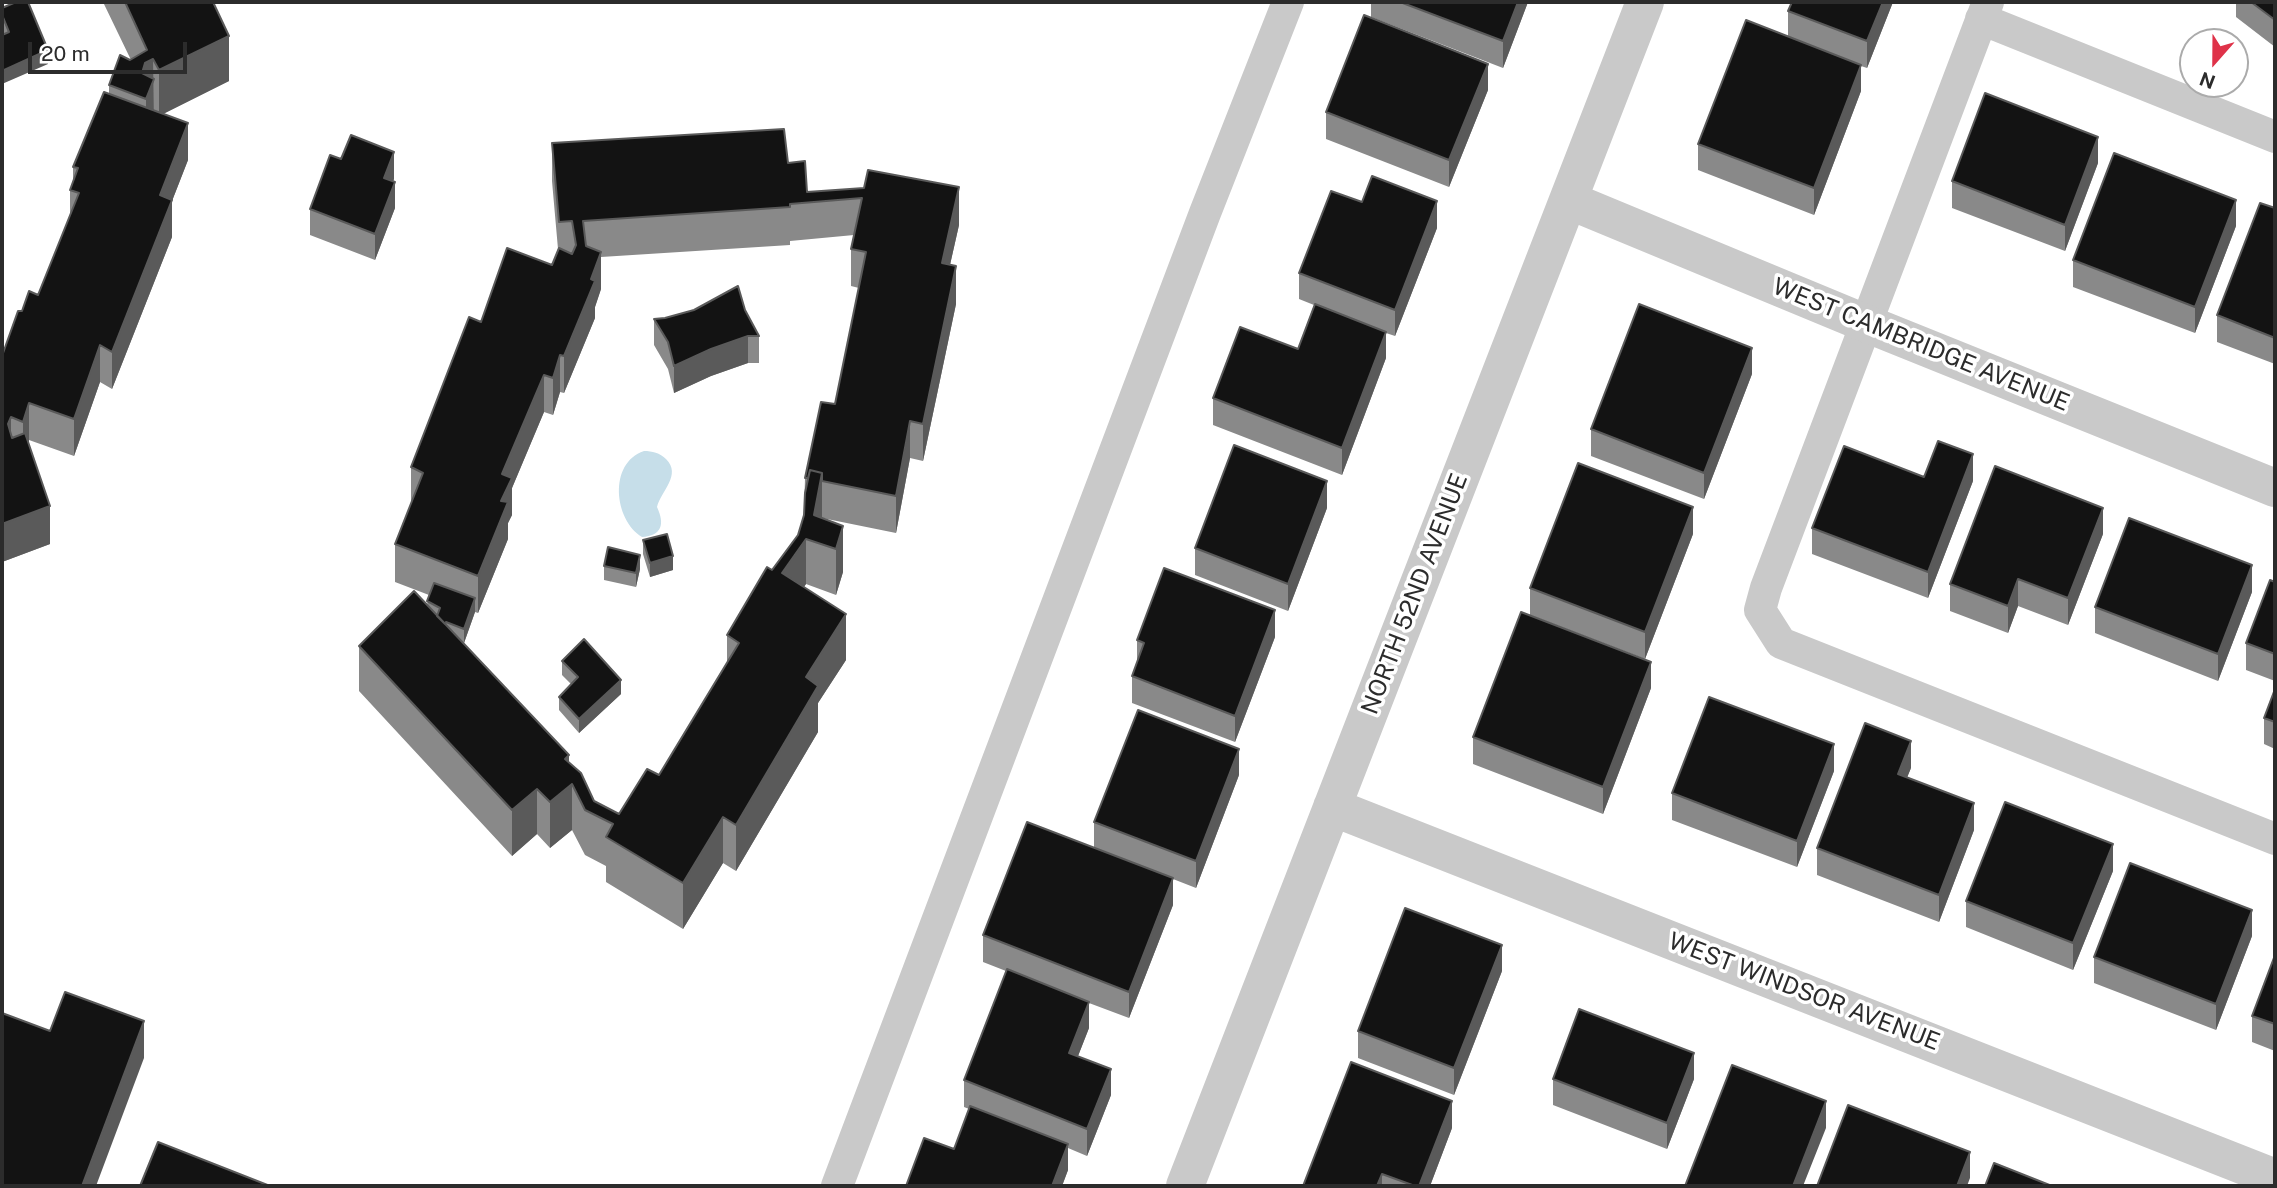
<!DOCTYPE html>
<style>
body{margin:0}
#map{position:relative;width:2277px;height:1188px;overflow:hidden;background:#fff;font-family:"Public Sans",sans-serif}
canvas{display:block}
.frame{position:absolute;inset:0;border:4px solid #2c2c2c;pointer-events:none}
.north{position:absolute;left:2179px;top:28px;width:70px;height:70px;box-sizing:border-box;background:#fff;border:2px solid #ababab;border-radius:50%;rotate:201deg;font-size:19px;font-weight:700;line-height:28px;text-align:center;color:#2c2c2c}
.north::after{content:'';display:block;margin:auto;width:24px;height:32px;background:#df3249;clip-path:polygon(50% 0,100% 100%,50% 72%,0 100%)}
.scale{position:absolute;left:28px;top:42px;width:159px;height:32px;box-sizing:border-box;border:4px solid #2c2c2c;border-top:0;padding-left:9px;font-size:21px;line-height:24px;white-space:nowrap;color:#2c2c2c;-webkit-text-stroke:5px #fff;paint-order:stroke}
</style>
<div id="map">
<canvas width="2277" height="1188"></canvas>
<div class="frame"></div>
<div class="north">N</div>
<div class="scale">20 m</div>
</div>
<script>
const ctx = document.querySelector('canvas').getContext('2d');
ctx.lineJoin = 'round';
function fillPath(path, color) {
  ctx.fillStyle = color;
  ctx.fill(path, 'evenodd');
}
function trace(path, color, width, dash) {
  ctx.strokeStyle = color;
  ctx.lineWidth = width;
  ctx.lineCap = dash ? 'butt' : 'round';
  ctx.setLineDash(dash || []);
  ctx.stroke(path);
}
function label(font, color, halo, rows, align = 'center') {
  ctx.font = font + ' "Public Sans",sans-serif';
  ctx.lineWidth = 7;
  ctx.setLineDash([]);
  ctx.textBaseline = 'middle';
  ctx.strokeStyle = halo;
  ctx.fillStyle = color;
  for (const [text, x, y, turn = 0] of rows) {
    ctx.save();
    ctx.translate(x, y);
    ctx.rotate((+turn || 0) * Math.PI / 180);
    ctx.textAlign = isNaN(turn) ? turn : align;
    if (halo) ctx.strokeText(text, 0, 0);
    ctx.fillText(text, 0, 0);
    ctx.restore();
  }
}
const water = new Path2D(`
 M644,451C652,451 660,453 666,459C682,475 661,491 657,507C665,524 662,536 642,537C614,520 608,463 644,451Z`);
const service = new Path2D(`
 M1988,2L1766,588L1760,610L1781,643L2275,839
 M1981,19L2275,137
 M837,1186L1205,213L1288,2`);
const minor = new Path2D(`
 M1568,200L1865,323L2275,488
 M1332,807L2275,1178
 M1185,1186L1645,2`);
const wall = new Path2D(`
 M103,2H213L229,81L163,114L188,160L172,201V237L112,389L100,382L74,456L29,440L28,443L50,544L2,562V356L22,311L38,295L70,216V190L73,181V167L109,93V85L131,60Z
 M1371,2H1528L1503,68L1371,17Z
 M1893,2L1867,68L1861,66V91L1814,215L1698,170V144L1788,37V11Z
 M2236,2H2275V47L2236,17Z
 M2,8L48,64L4,34L2,29Z
 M1488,90L1449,187L1326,139V112Z
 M552,143L788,163L807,192L864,188L959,225L950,265L956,304L923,461L910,458L896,533L822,518L843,526V572L836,595L806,584L804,587L846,660L818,703V732L736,871L723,863L683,929L606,882V866L585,855L572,830L550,848L537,834L512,856L359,691V646L427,605L429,595L395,582V544L411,504V467L481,322L552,265L558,249L552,181ZM854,235L851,249V286L859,288L835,404L805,478L804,515L798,535L727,635V663L659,775L619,814L594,801L569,763L462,642L464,643L475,612L478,613L508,539V523L512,515V488L544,412L553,415L560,392L564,393L595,318V307L601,289V257L790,245V241Z
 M2098,163L2065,251L1952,208V181Z
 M394,179L393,181L395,208L375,260L310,235V209Z
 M1362,202L1437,228L1395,336L1386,333V358L1342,475L1213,425V398L1298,349L1314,305L1299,299V273Z
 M2275,208V364L2217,342V315Z
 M2236,226L2195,333L2073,287V260Z
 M745,310L759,336V363H748L711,376L674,393L668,369L654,345V319Z
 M1752,374L1704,499L1591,456V429Z
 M1973,481L1928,598L1812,554V528Z
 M1327,508L1288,611L1195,575V548Z
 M1693,534L1645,659L1530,615V588Z
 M2103,534L2068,625L2018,606L2008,633L1950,611V584Z
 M643,540L673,570L650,577L643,554Z
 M604,566L640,569L636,587L604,580Z
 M2275,582V681L2246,670V643Z
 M2252,592L2218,681L2095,633V607Z
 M1275,637L1235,742L1132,703V676L1137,663V640Z
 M562,661L621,694L579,733L559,710V697L571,684L562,675Z
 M1651,688L1603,814L1473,764V737Z
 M2275,689V749L2264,744V718Z
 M1911,768L1907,777L1974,830L1939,922L1817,875V848Z
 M1834,771L1797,867L1672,820V793Z
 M1239,775L1196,888L1173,879V905L1129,1018L1089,1003V1028L1078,1056L1111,1095L1087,1156L1068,1148V1170L1062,1186H906L954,1149L969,1109L964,1107V1080L1006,971L983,962V935L1094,848V822Z
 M2113,871L2073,970L1966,927V901Z
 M2252,936L2216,1030L2094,983V957Z
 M2275,955V1051L2252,1042V1016Z
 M1502,971L1454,1095L1358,1058V1031Z
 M1553,1079H1694L1667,1149L1553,1105Z
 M1452,1128L1430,1186H1303Z`);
const shadedWall = new Path2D(`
 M1518,2H1528L1503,68V41Z
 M1883,2H1893L1867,68V41Z
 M229,36V81L159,116V70Z
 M48,50V64L2,84V71Z
 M153,59L154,124L146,145V99L142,73L145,63Z
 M1488,64V90L1449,187V160Z
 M1861,65V91L1814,215V188Z
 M188,123V160L172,201V237L112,389V352L160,195Z
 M2098,137V163L2065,251V225Z
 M394,152V179L384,205V178Z
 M395,182V208L375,260V234Z
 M959,187V225L942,300V263Z
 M2236,200V226L2195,333V307Z
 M1437,201V228L1395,336V310Z
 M601,252V289L595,307V318L564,393V356Z
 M956,266V304L923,461V424Z
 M1386,332V358L1342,475V448Z
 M748,336V363L711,376L674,393V366L711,349Z
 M100,345V382L74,456V419Z
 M1752,348V374L1704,499V473Z
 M560,355V392L553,415V378Z
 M544,375V412L512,488V515L508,523V539L478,613V576L502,474Z
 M29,403V440L23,459V422Z
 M11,417V454L8,424Z
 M910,421V458L896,533V496Z
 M1973,454V481L1928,598V572Z
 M822,473V518L814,515Z
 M1327,481V508L1288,611V584Z
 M50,506V544L2,562V524Z
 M1693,507V534L1645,659V632Z
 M2103,508V534L2068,625V598Z
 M843,526V572L836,595V549Z
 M806,539V584L782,618V573Z
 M640,555V569L636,587V573Z
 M673,556V570L650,577V563Z
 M2252,565V592L2218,681V654Z
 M2018,579V606L2008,633V606Z
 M475,598V612L464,643V629Z
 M1275,610V637L1235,742V716Z
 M846,614V660L818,703V732L736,871V825L806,677Z
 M1651,662V688L1603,814V787Z
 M621,680V694L579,733V719Z
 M1911,741V768L1898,800V774Z
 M1834,744V771L1797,867V841Z
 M1239,749V775L1196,888V861Z
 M569,755V786L572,784V830L550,848V802L565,759Z
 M537,789V834L512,856V810Z
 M1974,803V830L1939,922V895Z
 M723,817V863L683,929V883Z
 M2113,844V871L2073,970V943Z
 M1173,878V905L1129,1018V992Z
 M2252,910V936L2216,1030V1004Z
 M1502,945V971L1454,1095V1068Z
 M1089,1002V1028L1069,1079V1053Z
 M144,1021V1058L96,1186H82Z
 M1694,1053V1079L1667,1149V1123Z
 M1111,1069V1095L1087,1156V1129Z
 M1452,1101V1128L1430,1186H1419Z
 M1826,1101V1128L1803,1186H1793Z
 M1068,1144V1170L1062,1186H1052Z
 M1970,1152V1178L1967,1186H1957Z
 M1382,1174V1186H1377Z`);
const building = new Path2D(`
 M16,2H28L48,50L2,71V35L9,32L2,15V8Z
 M125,2H213L229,36L159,70L153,59L145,63L142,73L154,79L146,99L109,85L120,55L130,60L147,50Z
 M1400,2H1518L1503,41Z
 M1792,2H1883L1867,41L1788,11Z
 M2251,2H2275V20Z
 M1364,15L1488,64L1449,160L1326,112Z
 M1746,20L1861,65L1814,188L1698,144Z
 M104,92L188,123L160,195L172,200L112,352L100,345L74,419L29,403L23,422L11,417L8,424L12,438L25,433L50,506L2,524V356L18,311H22L29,291L38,295L79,193L70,190L78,168L73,167Z
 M1985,93L2098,137L2065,225L1952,181Z
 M784,129L788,163L805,161L807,192L864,188L868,170L959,187L942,263L956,266L923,424L910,421L896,496L822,481V473L810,470L808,478H805L821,402L835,404L866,252L851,249L862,198L790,204V207L583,221L586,246L601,252L591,279L595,281L564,356L560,355L553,378L544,375L502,474L512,478L501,501L508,502L478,576L395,544L423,473L411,467L469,317L481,322L507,248L552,265L559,248L572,254L576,245L572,221L559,222L552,143Z
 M351,135L394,152L384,178L395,182L375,234L310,209L330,155L341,159Z
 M2114,153L2236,200L2195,307L2073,260Z
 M1372,176L1437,201L1395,310L1299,273L1331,191L1362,202Z
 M2260,203L2275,208V338L2217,315Z
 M738,286L745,310L759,336H748L711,349L674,366L668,342L654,319L665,318L694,310Z
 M1315,304L1386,332L1342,448L1213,398L1240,327L1298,349Z
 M1639,304L1752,348L1704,473L1591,429Z
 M1938,441L1973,454L1928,572L1812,528L1844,446L1924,477Z
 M1234,445L1327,481L1288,584L1195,548Z
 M1578,463L1693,507L1645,632L1530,588Z
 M1995,466L2103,508L2068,598L2018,579L2008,606L1950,584Z
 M810,470L822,473L814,515L843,526L836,549L806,539L782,573L846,614L806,677L818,686L736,825L723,817L683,883L606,837L613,824L585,810L572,784L550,802L537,789L512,810L359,646L414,591L569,755L565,759L581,773L594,801L619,814L647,769L659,775L739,643L727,635L767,567L772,570L798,535L804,515L805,493Z
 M2129,518L2252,565L2218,654L2095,607Z
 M667,534L673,556L650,563L643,540Z
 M608,547L640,555L636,573L604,566Z
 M1164,568L1275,610L1235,716L1132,676L1144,643L1137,640Z
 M2270,580L2275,582V654L2246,643Z
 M434,583L475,598L464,629L446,622L445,624L437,616L440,608L427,601Z
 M1521,612L1651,662L1603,787L1473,737Z
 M584,639L621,680L579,719L559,697L578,677L562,661Z
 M2275,689V722L2264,718Z
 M1709,697L1834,744L1797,841L1672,793Z
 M1138,710L1239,749L1196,861L1094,822Z
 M1865,723L1911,741L1898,774L1974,803L1939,895L1817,848Z
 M2005,802L2113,844L2073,943L1966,901Z
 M1027,822L1173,878L1129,992L983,935Z
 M2130,863L2252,910L2216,1004L2094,957Z
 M1405,908L1502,945L1454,1068L1358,1031Z
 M2275,955V1024L2252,1016Z
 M1007,969L1089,1002L1069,1053L1111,1069L1087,1129L964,1080Z
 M65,992L144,1021L82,1186H2V1013L50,1031Z
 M1579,1009L1694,1053L1667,1123L1553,1079Z
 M1351,1062L1452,1101L1419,1186H1415L1382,1174L1377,1186H1303Z
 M1732,1065L1826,1101L1793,1186H1685Z
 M1848,1105L1970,1152L1957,1186H1817Z
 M970,1106L1068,1144L1052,1186H906L924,1138L954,1149Z
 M158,1142L270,1186H140Z
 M1994,1163L2052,1186H1985Z`);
const streetNames = [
 ["WEST CAMBRIDGE AVENUE",1921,345,22],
 ["NORTH 52ND AVENUE",1415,594,-69],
 ["WEST WINDSOR AVENUE",1804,992,21]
];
fillPath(water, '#c6dee9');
trace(service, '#c9c9c9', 32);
trace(minor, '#c9c9c9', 38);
fillPath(wall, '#898989');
fillPath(shadedWall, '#5a5a5a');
fillPath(building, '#131313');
trace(building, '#5a5a5a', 2);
label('24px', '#2c2c2c', '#fff', streetNames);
</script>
